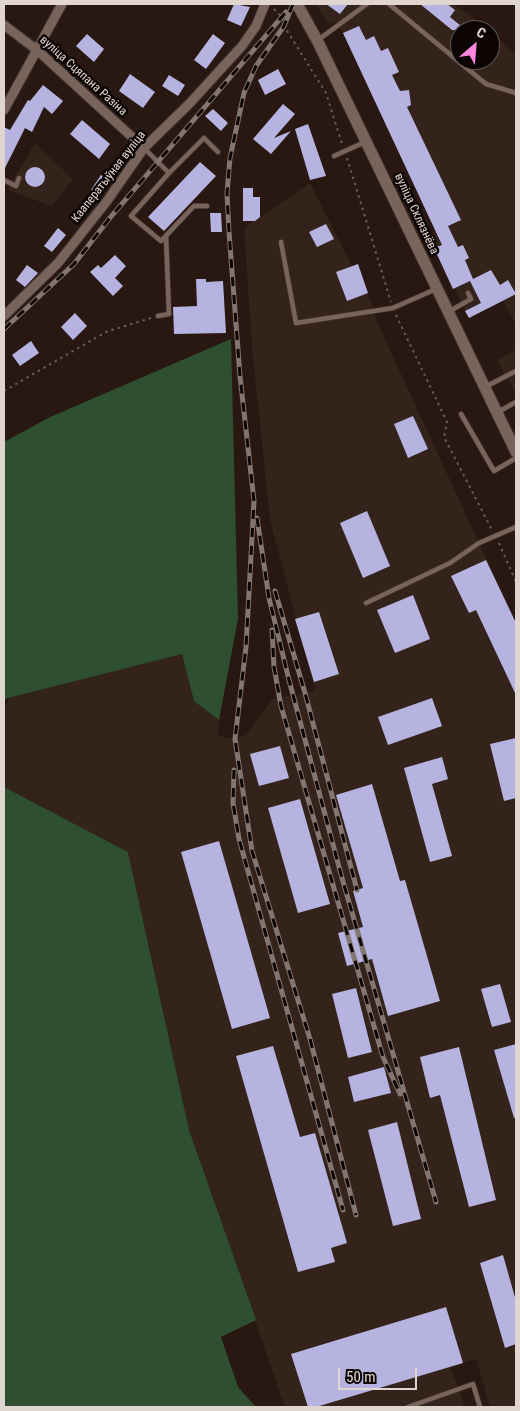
<!DOCTYPE html>
<meta charset="utf-8">
<style>
body{margin:0}
#map{position:relative;width:520px;height:1411px;overflow:hidden;background:#281811;font-family:"Roboto Condensed",sans-serif}
canvas{display:block}
.frame{position:absolute;inset:0;border:5px solid #e1d5d0;pointer-events:none}
.north{position:absolute;left:450px;top:20px;width:50px;height:50px;box-sizing:border-box;background:#0c0504;border:1px solid #615856;border-radius:50%;rotate:27deg;font-size:14px;font-weight:700;line-height:20px;text-align:center;color:#e1d5d0}
.north::after{content:'';display:block;margin:auto;width:18px;height:22px;background:#fe85e0;clip-path:polygon(50% 0,100% 100%,50% 72%,0 100%)}
.scale{position:absolute;left:338px;top:1368px;width:79px;height:22px;box-sizing:border-box;border:2px solid #e1d5d0;border-top:0;padding-left:6px;font-size:15px;line-height:18px;white-space:nowrap;color:#e1d5d0;-webkit-text-stroke:4px #0c0504;paint-order:stroke}
</style>
<div id="map">
<canvas width="520" height="1411"></canvas>
<div class="frame"></div>
<div class="north">С</div>
<div class="scale">50 m</div>
</div>
<script>
const ctx = document.querySelector('canvas').getContext('2d');
ctx.lineJoin = 'round';
function fillPath(path, color) {
  ctx.fillStyle = color;
  ctx.fill(path, 'evenodd');
}
function trace(path, color, width, dash) {
  ctx.strokeStyle = color;
  ctx.lineWidth = width;
  ctx.lineCap = dash ? 'butt' : 'round';
  ctx.setLineDash(dash || []);
  ctx.stroke(path);
}
function label(font, color, halo, rows, align = 'center') {
  ctx.font = font + ' "Roboto Condensed",sans-serif';
  ctx.lineWidth = 5;
  ctx.setLineDash([]);
  ctx.textBaseline = 'middle';
  ctx.strokeStyle = halo;
  ctx.fillStyle = color;
  for (const [text, x, y, turn = 0] of rows) {
    ctx.save();
    ctx.translate(x, y);
    ctx.rotate((+turn || 0) * Math.PI / 180);
    ctx.textAlign = isNaN(turn) ? turn : align;
    if (halo) ctx.strokeText(text, 0, 0);
    ctx.fillText(text, 0, 0);
    ctx.restore();
  }
}
const industrial = new Path2D(`
 M316,4H452L468,13L488,30H460V60H490V32L516,54V324L503,301L469,318L428,235L436,231L343,33L337,22L328,24Z
 M35,143L73,179L52,206L7,190Z
 M310,183L352,266L358,264L377,322L516,623V1407H490L476,1359L450,1366L465,1407H285L189,1130L128,852L4,787V710L10,697L182,654L194,701L219,720L218,736L235,739L246,735L273,699L315,691L270,520L252,347L244,228Z
 M516,350V394L497,360Z`);
const forest = new Path2D(`
 M231,339L238,619L219,720L194,701L182,654L4,699V442L50,417Z
 M4,787L128,852L189,1130L256,1320L221,1337L238,1387L256,1407H4Z`);
const building = new Path2D(`
 M234,4L250,7L241,26L227,20Z
 M326,4H348L340,14Z
 M420,4H447L455,10L450,17L466,30H452Z
 M359,26L366,40L374,36L381,51L388,48L399,72L392,75L400,91L409,90L411,105L407,107L461,220L448,226L458,247L463,245L469,258L465,260L473,279L491,270L500,285L508,280L516,294L469,318L465,311L481,303L470,281L453,289L434,248L442,245L343,33Z
 M87,34L104,49L94,62L76,46Z
 M213,34L225,43L206,69L194,60Z
 M278,69L286,84L265,95L258,80Z
 M130,74L155,92L143,108L119,91Z
 M169,75L185,85L178,96L162,86Z
 M43,85L63,101L52,114L44,107L32,132L25,128L4,170V127L10,130L28,100L30,101Z
 M283,104L295,114L274,138L291,131L271,154L253,139Z
 M213,109L228,123L221,131L205,116Z
 M82,120L110,144L99,159L70,134Z
 M308,124L326,176L310,180L295,129Z
 M200,162L216,176L164,231L148,217Z
 M25 177a10 10 0 1 1 20 0a10 10 0 1 1-20 0Z
 M101,175L109,180L99,195L91,190Z
 M243,188H253V197H260V217L255,221H243Z
 M210,213H221L222,232H211Z
 M326,224L334,239L317,247L309,232Z
 M58,228L66,235L52,252L44,246Z
 M115,255L126,266L115,278L123,286L113,296L90,272L98,265L101,268Z
 M358,264L368,293L347,301L336,272Z
 M27,265L38,273L25,287L16,280Z
 M196,279H206V282L223,281L226,333L174,334L173,307L197,306Z
 M75,313L87,326L73,340L61,327Z
 M31,341L39,353L20,366L12,355Z
 M413,416L428,449L408,458L394,424Z
 M367,511L390,566L363,578L340,523Z
 M486,560L516,623V695L476,610L469,613L451,576Z
 M413,595L430,639L395,653L377,610Z
 M319,612L339,674L314,682L295,619Z
 M432,698L442,726L388,745L378,717Z
 M516,738V798L504,801L490,744Z
 M280,746L289,778L259,786L250,754Z
 M442,757L448,779L432,784L452,856L430,862L404,768Z
 M372,784L400,881L405,880L440,1001L388,1016L372,959L347,966L338,933L363,927L353,891L363,888L336,795Z
 M300,799L330,904L298,913L268,808Z
 M219,841L270,1018L232,1029L181,852Z
 M500,984L511,1022L492,1027L481,989Z
 M356,988L372,1052L348,1058L332,994Z
 M516,1044V1117L514,1118L494,1050Z
 M273,1046L300,1137L315,1133L347,1243L331,1248L335,1262L298,1272L236,1056Z
 M459,1047L496,1200L469,1207L440,1095L430,1098L420,1057Z
 M384,1067L391,1093L354,1102L348,1077Z
 M397,1122L421,1219L393,1226L368,1130Z
 M503,1255L516,1301V1344L505,1348L480,1263Z
 M446,1307L463,1363L316,1407H308L291,1354Z`);
const path = new Path2D(`
 M274,9L282,17L284,26L326,93L342,144
 M347,158L391,302
 M396,315L447,422L444,437L492,530
 M4,391L106,332L151,318
 M499,543L516,582`);
const service = new Path2D(`
 M389,4L486,84L516,93
 M318,40L367,4
 M144,148L169,173L204,138L218,152
 M334,156L365,142
 M169,173L131,216L161,241L194,206H207
 M4,180L16,186L19,178
 M281,242L296,323L393,308L436,289
 M448,312L471,299L468,293
 M158,316L169,314L166,236
 M485,387L516,371
 M498,412L516,402
 M461,414L494,471L516,458
 M366,603L450,563L479,543L516,527
 M408,1407L473,1384L480,1407`);
const minor = new Path2D(`
 M4,25L37,50L144,148
 M4,110L62,4
 M4,316L58,263L107,201L144,148L190,103L242,46L256,26L265,4`);
const secondary = new Path2D(`
 M297,4L317,40L516,452`);
const rail = new Path2D(`
 M293,4L284,26L256,66L244,93L230,158L227,193L229,232L240,376L254,501L246,647L235,739L252,851L310,1039L356,1215
 M4,329L74,264L109,219L286,12
 M257,518L269,598L289,680L342,878L436,1202
 M275,591L305,693L357,890
 M272,630L274,667L281,706L383,1057L400,1094
 M234,770L233,803L239,839L343,1210`);
const streetNames = [
 ["вуліца Сцяпана Разіна",83,76,42],
 ["Кааператыўная вуліца",109,177,-52],
 ["вуліца Склязнёва",416,214,65]
];
fillPath(industrial, '#33231a');
fillPath(forest, '#2f4f31');
fillPath(building, '#b6b3e0');
trace(service, '#3e322f', 6);
trace(minor, '#3e322f', 11);
trace(secondary, '#3e322f', 13);
trace(path, '#695b55', 2, [2.5, 4]);
trace(service, '#79645c', 4.5);
trace(minor, '#79645c', 9);
trace(secondary, '#79645c', 11);
trace(rail, '#83756f', 5);
trace(rail, '#0c0504', 3, [9]);
label('12px', '#e1d5d0', '#0c0504', streetNames);
</script>
